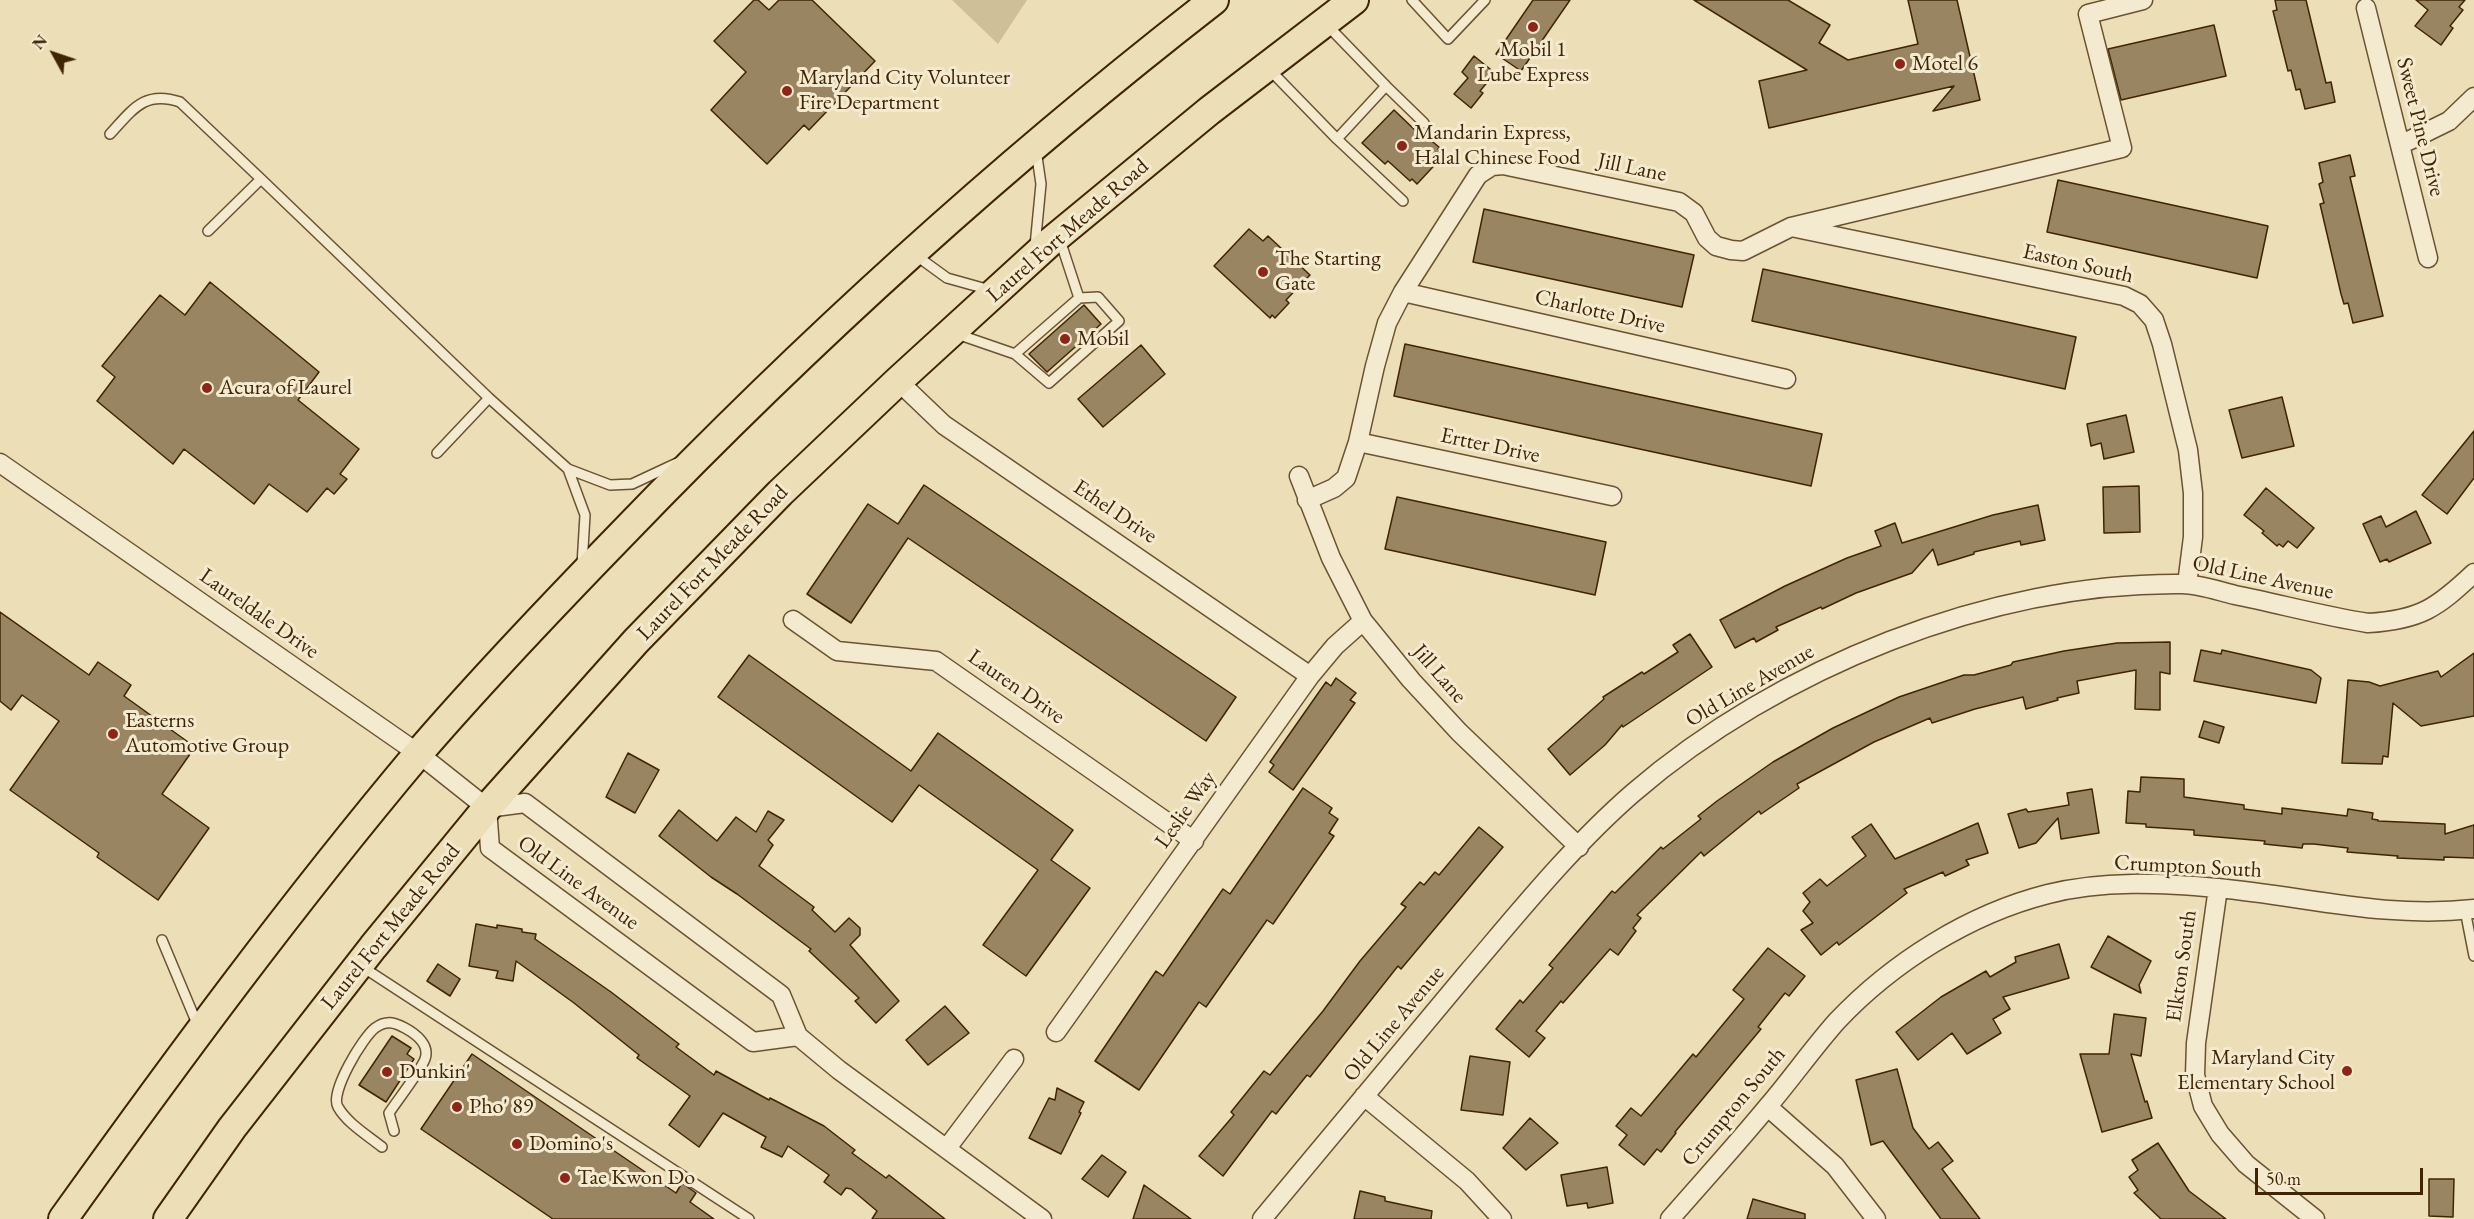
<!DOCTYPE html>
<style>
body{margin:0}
#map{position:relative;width:2474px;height:1219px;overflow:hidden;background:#ecdeb6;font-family:"EB Garamond",serif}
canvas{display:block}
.north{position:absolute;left:24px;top:24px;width:60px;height:60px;-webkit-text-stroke:4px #f3ead0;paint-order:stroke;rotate:310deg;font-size:16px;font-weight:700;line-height:24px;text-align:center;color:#3f2504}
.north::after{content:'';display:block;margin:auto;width:21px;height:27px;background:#3f2504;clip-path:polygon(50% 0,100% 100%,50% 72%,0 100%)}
.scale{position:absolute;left:2255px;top:1168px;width:168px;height:27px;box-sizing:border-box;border:3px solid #3f2504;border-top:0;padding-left:8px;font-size:18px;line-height:21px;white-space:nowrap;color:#3f2504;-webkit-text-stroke:4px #f3ead0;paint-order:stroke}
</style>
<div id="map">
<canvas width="2474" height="1219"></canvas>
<div class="north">N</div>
<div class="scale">50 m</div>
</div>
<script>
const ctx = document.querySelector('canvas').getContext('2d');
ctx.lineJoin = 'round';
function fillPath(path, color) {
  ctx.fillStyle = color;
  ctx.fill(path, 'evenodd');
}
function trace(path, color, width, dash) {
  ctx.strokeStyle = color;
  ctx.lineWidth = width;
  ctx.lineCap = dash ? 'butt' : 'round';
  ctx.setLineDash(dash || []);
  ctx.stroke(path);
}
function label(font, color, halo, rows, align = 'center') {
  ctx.font = font + ' "EB Garamond",serif';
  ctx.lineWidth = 6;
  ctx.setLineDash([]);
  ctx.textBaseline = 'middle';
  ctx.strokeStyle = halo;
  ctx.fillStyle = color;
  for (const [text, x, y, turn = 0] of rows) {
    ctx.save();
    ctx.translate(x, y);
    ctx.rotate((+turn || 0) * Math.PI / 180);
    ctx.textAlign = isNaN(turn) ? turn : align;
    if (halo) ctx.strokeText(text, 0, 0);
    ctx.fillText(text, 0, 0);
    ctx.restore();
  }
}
const green = new Path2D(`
 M952,0H1027L998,44Z`);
const building = new Path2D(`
 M754,0H758L769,10L779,0H812L875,61L809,130L804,125L767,164L711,110L746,72L714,41Z
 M1533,0H1570L1521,71L1496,54Z
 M1694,0H1788L1830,25L1819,43L1848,60L1918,44L1908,0H1957L1980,100L1933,111L1954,86L1769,128L1759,81L1807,70Z
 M2275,0H2306L2326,83L2331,82L2335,102L2305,109L2300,89L2296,90L2291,70L2288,71L2273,11L2277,10Z
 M2416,0H2465L2459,7L2463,10L2450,26L2453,28L2441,45L2415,26L2428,10Z
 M2214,25L2226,76L2121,100L2108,49Z
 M1474,56L1495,73L1480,91L1483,93L1471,108L1454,94L1468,78L1462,72Z
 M1394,110L1417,132L1420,131L1440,148L1438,149L1444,155L1417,184L1412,179L1410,181L1388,161L1385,164L1362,143Z
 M2350,155L2355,176L2350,177L2383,316L2353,323L2348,303L2344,304L2341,294L2320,204L2324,203L2319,184L2323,182L2319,163Z
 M2058,180L2268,226L2257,278L2047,232Z
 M1484,209L1694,255L1682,307L1473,262Z
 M1249,229L1263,241L1268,236L1310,275L1286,300L1289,303L1275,318L1272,315L1270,318L1214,266Z
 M1763,269L2076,337L2065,389L1752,321Z
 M210,282L319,372L298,400L359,449L340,474L347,479L334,494L327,488L307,512L269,484L254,504L184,449L173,464L97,401L115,377L102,366L160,295L185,315Z
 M1084,305L1101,324L1047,372L1029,354Z
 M1405,344L1822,434L1811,486L1394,396Z
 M1141,345L1165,374L1103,427L1078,399Z
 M2282,397L2294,446L2242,458L2229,410Z
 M2126,415L2134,452L2104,459L2101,443L2091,446L2087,424Z
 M2474,431V478L2447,514L2422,495Z
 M924,485L1236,697L1206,741L908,538L851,623L807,594L868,504L898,524Z
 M2139,486L2140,532L2104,533L2103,487Z
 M2266,488L2314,528L2297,548L2288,541L2283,547L2279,544L2277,546L2262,533L2264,531L2244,515Z
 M1397,497L1606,542L1595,595L1385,549Z
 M2038,505L2045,540L2021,545L2020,541L1974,552V554L1938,565L1933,549L1912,573L1856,593L1822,609L1821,607L1776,627L1778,630L1756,642L1754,638L1735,648L1720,620L1785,586L1847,558L1881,546L1875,531L1895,523L1902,543L1993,515Z
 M2416,511L2431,543L2389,562L2387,559L2380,562L2363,524L2381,516L2386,527Z
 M0,612L89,675L98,662L131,685L124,696L195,747L162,794L209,828L158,900L97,857L99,853L10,790L59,721L22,695L11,710L0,701Z
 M1690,634L1712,667L1623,727L1622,725L1605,745L1570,775L1548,749L1604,699L1603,697L1642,672L1644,674L1678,652L1673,645Z
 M2170,642V674L2160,672V710L2135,709L2136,670L2077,681L2079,693L2057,698L2058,700L2026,709L2023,697L1975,709L1932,723L1930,718L1874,742L1797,784L1799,788L1761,814L1759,811L1704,856L1701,852L1637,915L1641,918L1633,928L1636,931L1618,955L1610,949L1563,1003L1561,1001L1536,1031L1545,1038L1529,1057L1496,1029L1520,1000L1523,1003L1553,968L1549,965L1612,891L1615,893L1661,847L1663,849L1701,819L1698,816L1717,801L1773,762L1833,728L1899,697L1964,675H1974L2011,665L2013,662L2064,651L2117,643Z
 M2201,650L2221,654L2222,650L2311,670L2321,678L2316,703L2194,681Z
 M2474,653V716L2421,726L2393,703L2388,757L2383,756L2382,764L2342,763L2348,680L2369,682L2380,686L2438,671L2441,677Z
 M749,655L911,771L938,733L1073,830L1051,860L1090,888L1026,976L983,945L1038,870L919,785L892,822L718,697Z
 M1336,678L1356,693L1350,700L1355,703L1293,790L1269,772L1274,765L1270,762L1326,682L1331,686Z
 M2204,721L2224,727L2219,743L2199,737Z
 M628,753L659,770L635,813L606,797Z
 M2141,777L2184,779V797L2244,805V809L2282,814V808L2347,816L2348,809L2373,813L2372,819L2378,820V821L2445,824V834L2474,825V858L2444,857V860L2397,858L2398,856L2347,852L2348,848L2314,844H2303L2302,848L2264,844L2265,841L2194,835V830L2146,827V824L2126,823L2128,791L2140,792Z
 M1303,788L1332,808L1329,813L1338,819L1329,833L1334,836L1273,924L1267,920L1206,1007L1199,1002L1139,1090L1095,1061L1156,971L1163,976L1223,889L1230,894Z
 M2092,789L2099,833L2061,839L2058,818L2036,843L2019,848L2008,814L2026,809L2028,812L2069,805L2067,793Z
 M679,810L717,841L736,817L756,832L768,811L784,820L768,840L773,845L759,866L814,907L812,910L835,932L849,918L860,928V935L850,945L899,1001L876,1023L855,1001L859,998L809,951L811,949L737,894L711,877L659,836Z
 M1978,823L1988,853L1966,860L1969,865L1945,876L1943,872L1904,889L1907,893L1839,945L1837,942L1821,955L1801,930L1813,923L1803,911L1810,902L1803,893L1820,879L1827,886L1866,856L1852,837L1871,824L1895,859Z
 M1479,827L1503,847L1401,969L1398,966L1310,1077L1307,1075L1276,1114L1272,1111L1223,1176L1199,1156L1234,1115L1231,1112L1264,1071L1270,1075L1323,1011L1360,961L1406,907L1401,904L1420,882L1424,885L1435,872L1439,875Z
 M476,924L497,928V925L522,929V932L536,934L535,939L611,992L679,1044L676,1047L714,1075L716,1071L769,1100L770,1098L824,1126L855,1150L852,1153L886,1178L889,1175L945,1219H872L877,1211L851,1189L846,1188L841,1195L824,1182L829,1175L788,1146L782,1157L761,1147L766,1137L723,1113L699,1147L669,1125L690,1096L637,1058L639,1055L574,1003L516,961L513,981L496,978L498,971L469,966Z
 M2108,936L2151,961L2139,985L2141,993L2091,967Z
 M2059,944L2069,978L2003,997L2010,1009L1993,1019L2001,1033L1967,1054L1952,1033L1918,1060L1896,1032L1941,997L1986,971L1990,977L2016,962L2015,957Z
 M1768,948L1805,976L1789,996L1785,993L1758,1027L1761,1029L1675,1132L1676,1133L1661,1152L1657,1149L1644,1165L1619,1145L1627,1135L1616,1126L1631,1108L1641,1116L1693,1054L1696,1057L1744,999L1733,990Z
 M438,964L460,979L450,996L427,981Z
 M945,1006L969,1033L928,1065L906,1040Z
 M2114,1014L2146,1018L2141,1056L2131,1054L2145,1102L2147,1101L2152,1118L2102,1132L2080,1054H2109Z
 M392,1036L411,1048L407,1054L414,1059L386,1102L359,1085Z
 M472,1054L676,1193L682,1183L696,1193L690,1202L714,1219H553L421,1129Z
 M1470,1056L1510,1062L1503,1115L1461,1110Z
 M1897,1069L1913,1128L1929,1149L1938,1142L1953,1161L1942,1169L1980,1219H1941L1883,1141L1871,1145L1856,1080Z
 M1057,1088L1084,1102L1079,1112L1081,1113L1061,1154L1029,1138L1049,1098L1055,1100Z
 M1530,1118L1558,1143L1526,1170L1503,1148Z
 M2158,1143L2189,1191L2226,1219H2161L2134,1193L2138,1190L2129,1177L2138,1170L2132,1160Z
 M1102,1155L1126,1172L1108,1197L1082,1179Z
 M1607,1167L1613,1203L1588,1208L1587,1203L1567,1206L1561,1175Z
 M2429,1179H2454L2453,1217L2429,1216Z
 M1144,1185L1191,1219H1133Z
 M1360,1191L1385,1197V1201L1432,1211L1431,1219H1354Z
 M1753,1199L1805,1214V1219H1747Z`);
const lane = new Path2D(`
 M1412,0L1448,39L1485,0
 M1268,68L1337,139L1386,86L1326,24
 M1386,86L1424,123
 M110,134C133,109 145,90 180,102L261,179
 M1337,139L1403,201
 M208,231L261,179L489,398L568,469L610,485L632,484L677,463
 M1060,240L1079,298
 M1035,246L1041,184L1036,150
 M914,254L947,278L990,290
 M957,334L1015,354L1049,383L1119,321L1098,297L1079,298L1015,354
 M437,453L489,398
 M568,469L585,515L582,565
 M2465,910L2474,956
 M162,940L198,1026
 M361,966L749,1219
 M382,1147C367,1135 347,1123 338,1107C329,1093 363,1037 375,1028C386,1020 394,1022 405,1028C416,1034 430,1045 425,1059C421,1070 397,1101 389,1113L394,1131`);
const street = new Path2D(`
 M2366,8L2428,258
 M2400,145L2449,121L2474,97
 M1796,228L2124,296L2140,304L2154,320L2162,344L2188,450L2193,493V537L2187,584
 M1403,292L1786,379
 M898,381L944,425L1310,676
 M1358,442L1612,496
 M0,463L419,754L487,808
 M1299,476L1331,558L1363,621L1411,680L1459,732L1579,847
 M1307,500L1334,488L1346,478L1358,442L1375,366L1387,323L1403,292L1478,175L1492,166L1503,165L1679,202L1694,213L1707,238L1716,246L1731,250L1743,251L1791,227L2122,148L2088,14L2143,0
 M793,620L837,651L936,661L1194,841
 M487,808L525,803L781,995L798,1036L839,1070L1042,1219
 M487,808L490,848L753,1042L798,1036
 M2218,888L2196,1043L2195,1075L2203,1106L2220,1134L2246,1164L2315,1219
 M1056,1032L1310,676L1335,646L1363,621
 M1364,1096L1467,1181L1502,1219
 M1768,1107L1835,1166L1876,1219
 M947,1148L1014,1059
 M1262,1219C1331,1137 1399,1055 1467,973C1519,912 1572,846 1633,793C1778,668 1990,582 2182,584C2199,584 2218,591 2235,595C2280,604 2323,616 2368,623C2420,620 2437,608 2474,573
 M1670,1219C1703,1181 1737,1144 1769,1105C1792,1078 1813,1048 1837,1021C1893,962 1969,914 2048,894C2103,880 2161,883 2217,888C2305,896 2383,919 2474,909`);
const primary = new Path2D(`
 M63,1219C176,1061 292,904 417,755C483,678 554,604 624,532C808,341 1004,163 1214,0
 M168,1219L232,1128L373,947L487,808L636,641L780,493L898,381L1049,243L1209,111L1354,0`);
const markers = [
 [1533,27,6,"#8f2418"],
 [1900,64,6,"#8f2418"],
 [787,91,6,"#8f2418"],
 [1402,146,6,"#8f2418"],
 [1263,272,6,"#8f2418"],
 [1065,339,6,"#8f2418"],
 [207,388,6,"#8f2418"],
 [113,734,6,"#8f2418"],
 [2347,1071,6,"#8f2418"],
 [387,1072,6,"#8f2418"],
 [457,1107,6,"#8f2418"],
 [517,1144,6,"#8f2418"],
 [565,1178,6,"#8f2418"]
];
const poiNames = [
 ["Mobil 1",1533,50,"center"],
 ["Lube Express",1533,75,"center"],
 ["Motel 6",1912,64],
 ["Maryland City Volunteer",799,78],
 ["Fire Department",799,103],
 ["Mandarin Express,",1414,133],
 ["Halal Chinese Food",1414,158],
 ["The Starting",1275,259],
 ["Gate",1275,284],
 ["Mobil",1077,339],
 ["Acura of Laurel",219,388],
 ["Easterns",125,721],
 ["Automotive Group",125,746],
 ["Maryland City",2335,1058,"right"],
 ["Elementary School",2335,1083,"right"],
 ["Dunkin'",399,1072],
 ["Pho' 89",469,1107],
 ["Domino's",529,1144],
 ["Tae Kwon Do",577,1178]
];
const streetNames = [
 ["Sweet Pine Drive",2420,127,76],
 ["Jill Lane",1632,168,12],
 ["Laurel Fort Meade Road",1068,231,-41],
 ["Easton South",2078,264,13],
 ["Charlotte Drive",1600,312,13],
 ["Ertter Drive",1490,446,12],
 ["Ethel Drive",1115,512,34],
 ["Laurel Fort Meade Road",713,563,-46],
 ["Old Line Avenue",2263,578,12],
 ["Laureldale Drive",259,614,35],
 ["Jill Lane",1439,674,49],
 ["Old Line Avenue",1750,686,-30],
 ["Lauren Drive",1016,687,35],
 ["Leslie Way",1186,810,-55],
 ["Crumpton South",2188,867,3],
 ["Old Line Avenue",578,883,36],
 ["Laurel Fort Meade Road",391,927,-51],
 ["Elkton South",2182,966,-82],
 ["Old Line Avenue",1394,1024,-50],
 ["Crumpton South",1734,1107,-50]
];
fillPath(green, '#cfbf98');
fillPath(building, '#998561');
trace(building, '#3f2504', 1.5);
trace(lane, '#6a5330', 12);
trace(street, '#6a5330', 21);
trace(primary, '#3f2504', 32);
trace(lane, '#f3ead0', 9);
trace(street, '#f3ead0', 18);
trace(primary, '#ecdeb6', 28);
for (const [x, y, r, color] of markers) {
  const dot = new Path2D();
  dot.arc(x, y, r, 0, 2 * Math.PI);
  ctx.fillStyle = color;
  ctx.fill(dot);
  trace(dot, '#f3ead0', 2);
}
label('22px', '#3f2504', '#f3ead0', poiNames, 'left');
label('22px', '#3f2504', '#f3ead0', streetNames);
</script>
